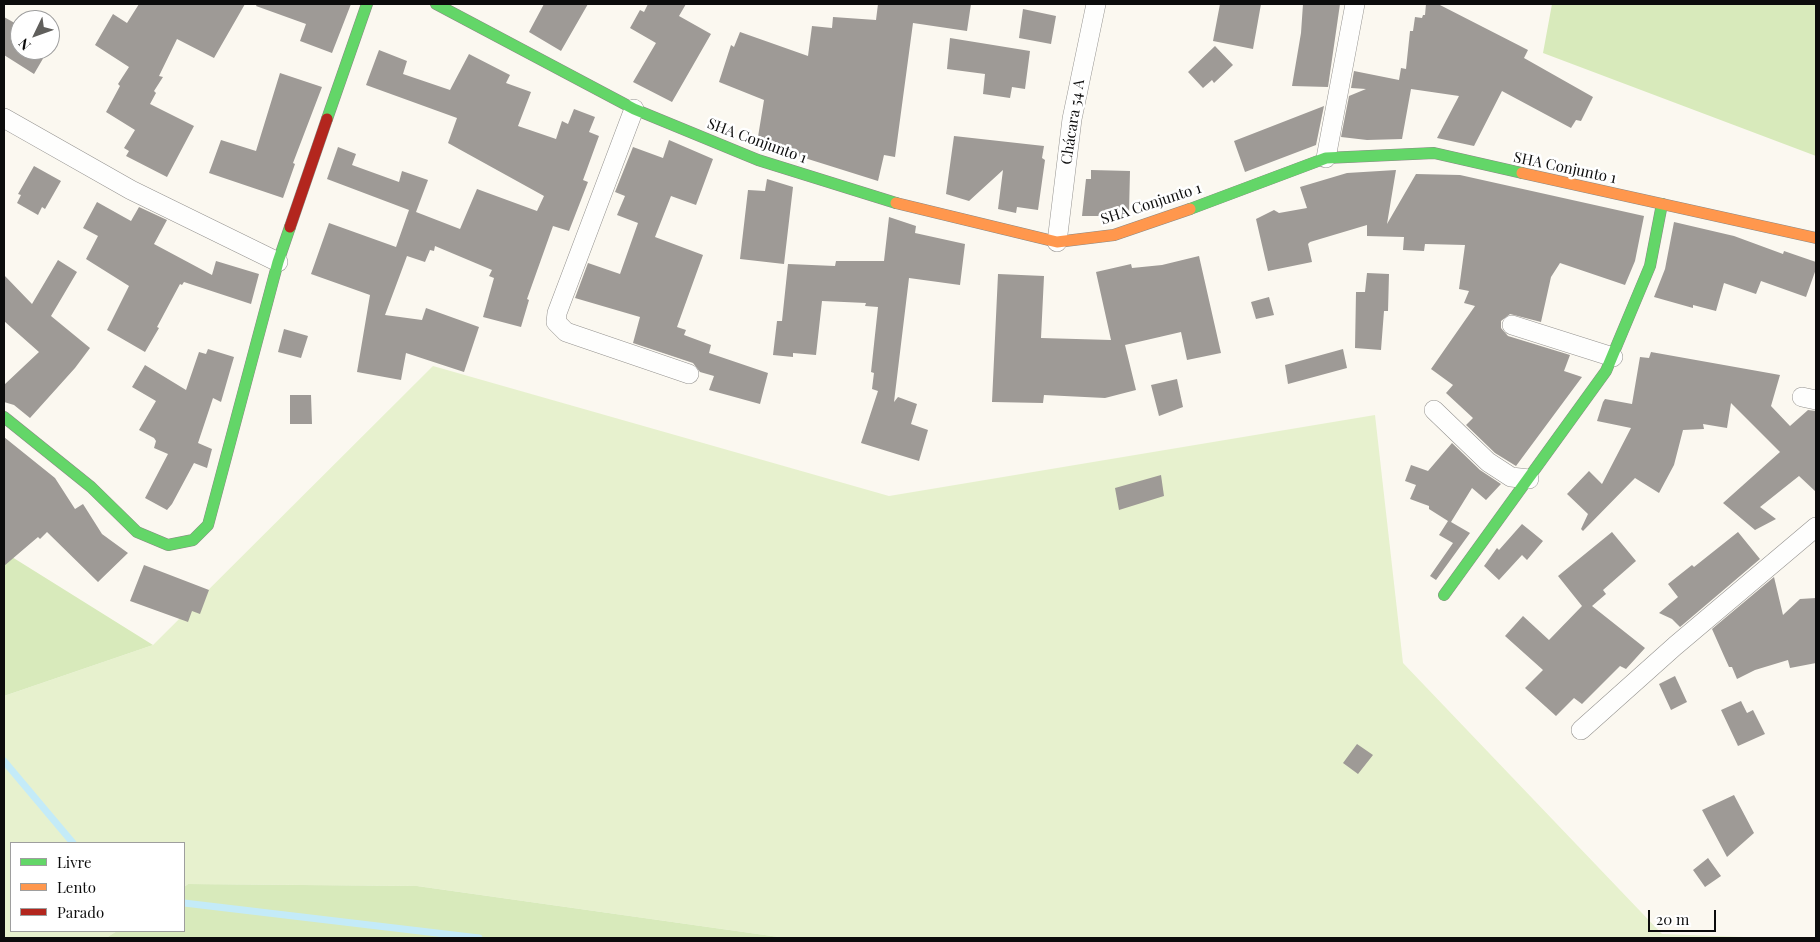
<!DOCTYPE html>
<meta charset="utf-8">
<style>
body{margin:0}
#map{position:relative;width:1820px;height:942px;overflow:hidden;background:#fbf8f0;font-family:"Playfair Display",serif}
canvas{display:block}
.frame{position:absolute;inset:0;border:5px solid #0c0c0c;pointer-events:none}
.legend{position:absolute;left:10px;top:842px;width:175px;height:90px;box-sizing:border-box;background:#fff;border:1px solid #9e9e9e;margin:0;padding:6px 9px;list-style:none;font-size:15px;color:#0c0c0c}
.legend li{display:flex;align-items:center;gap:10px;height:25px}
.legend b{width:25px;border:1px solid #9e9e9e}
.north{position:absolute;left:10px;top:10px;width:50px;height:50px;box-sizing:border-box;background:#fff;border:1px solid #9e9e9e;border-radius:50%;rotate:228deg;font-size:14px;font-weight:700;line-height:20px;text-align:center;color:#0c0c0c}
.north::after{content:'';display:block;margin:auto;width:18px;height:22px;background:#605f5c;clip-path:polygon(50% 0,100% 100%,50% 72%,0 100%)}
.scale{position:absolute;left:1648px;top:910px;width:68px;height:22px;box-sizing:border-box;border:2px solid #0c0c0c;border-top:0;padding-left:6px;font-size:15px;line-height:18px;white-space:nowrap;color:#0c0c0c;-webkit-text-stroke:4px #fff;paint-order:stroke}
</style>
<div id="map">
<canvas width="1820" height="942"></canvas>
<div class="frame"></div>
<ul class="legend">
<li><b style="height:6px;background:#63d668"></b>Livre</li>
<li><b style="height:6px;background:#ff974d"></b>Lento</li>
<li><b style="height:6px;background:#b3261e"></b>Parado</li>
</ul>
<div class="north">N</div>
<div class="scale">20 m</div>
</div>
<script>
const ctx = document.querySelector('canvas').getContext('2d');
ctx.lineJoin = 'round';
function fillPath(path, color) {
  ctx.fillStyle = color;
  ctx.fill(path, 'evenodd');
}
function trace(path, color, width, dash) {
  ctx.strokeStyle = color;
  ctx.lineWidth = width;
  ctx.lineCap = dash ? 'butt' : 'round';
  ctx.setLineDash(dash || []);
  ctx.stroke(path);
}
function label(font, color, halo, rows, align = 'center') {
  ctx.font = font + ' "Playfair Display",serif';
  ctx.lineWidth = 5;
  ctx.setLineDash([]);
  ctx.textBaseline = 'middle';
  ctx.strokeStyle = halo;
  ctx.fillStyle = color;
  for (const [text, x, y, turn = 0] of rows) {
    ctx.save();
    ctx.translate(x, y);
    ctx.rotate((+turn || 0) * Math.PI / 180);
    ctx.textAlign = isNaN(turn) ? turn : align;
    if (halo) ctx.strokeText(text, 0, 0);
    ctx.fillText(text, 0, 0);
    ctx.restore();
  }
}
const green = new Path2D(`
 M433,366L889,496L1375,415L1403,663L1662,934L1771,938H786L417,886L188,884L184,887V843H11V931H117L106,938H4V696L153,645Z`);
const forest = new Path2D(`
 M1552,4H1816V156L1543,53Z
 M4,552L153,645L4,696Z
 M188,884L417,886L786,938H106L117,931H184V887Z`);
const stream = new Path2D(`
 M4,761L73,843
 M184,903L479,938`);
const building = new Path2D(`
 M139,4H245L214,58L177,39L159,76L163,77L154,91L156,93L150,104L194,126L167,177L126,156L129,151L124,148L135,130L106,112L120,86L118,84L129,67L95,45L113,14L127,23Z
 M257,4H351L332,53L300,41L306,24L256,6Z
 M544,4H588L561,51L529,32Z
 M648,4H686L679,16L711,34L672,102L633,82L656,43L630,28L640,10L644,12Z
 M878,4H971L967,31L913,23L895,157L884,155L878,181L757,143L764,100L719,82L731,45L734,47L740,32L808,56L812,26L832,28L833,17L876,20Z
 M1220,4H1261L1253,49L1213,41Z
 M1303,4H1340L1328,87L1292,86L1301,33Z
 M1426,4H1438L1528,50L1524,58L1593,97L1581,121L1576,120L1571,128L1502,91L1474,146L1437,138L1459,96L1411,89L1402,139L1367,140L1341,137L1349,96L1366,89L1351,88L1354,71L1399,80L1401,68L1406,69L1410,31H1413L1415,17L1422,18L1423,15H1425Z
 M1023,9L1056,16L1051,44L1019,38Z
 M4,17L20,26V50H48L34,74L4,55Z
 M950,38L1030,51L1025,89L1012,87L1010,98L983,94L985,74L947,69Z
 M1215,46L1233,65L1214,83L1212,80L1203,88L1188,72Z
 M379,50L407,61L403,74L450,90L469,54L510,75L506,83L531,92L518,126L556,139L562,121L568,124L574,109L595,117L589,132L599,136L583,180L588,182L569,231L553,226L527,299L529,300L521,327L483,317L494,278L489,276L492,270L435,246L434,251L430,250L425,262L407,256L385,315L422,320L426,308L479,327L464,372L406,353L401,380L357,372L370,295L311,274L329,223L396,247L409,210L327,179L338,147L356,154L352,165L399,182L402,171L428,180L416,212L460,229L477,189L537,211L544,196L448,143L457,118L366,85Z
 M280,73L322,87L293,163L295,164L283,198L209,173L221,140L256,151Z
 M1324,106L1316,145L1245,172L1234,141Z
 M954,136L1044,146L1042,158L1045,160L1038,210L1017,207L1016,213L998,209L1003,170L969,201L946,194Z
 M669,140L713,159L696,205L671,196L655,237L703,255L677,327L686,330L684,335L711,345L709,353L768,373L760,404L709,390L714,376L700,372L693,363L633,343L640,317L575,298L588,263L620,274L638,223L617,215L625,196L615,192L633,147L663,158Z
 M34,166L61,181L45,209L42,207L38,215L17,203L21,195L18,194Z
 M1091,170L1130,171L1129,213L1120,216H1082L1086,179H1091Z
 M1396,170L1387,224L1416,174L1460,175L1644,216L1635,261L1625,285L1560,263L1551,277L1541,322L1510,314L1501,321V328L1508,336L1570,355L1564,371L1582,377L1516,466L1495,453L1466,425L1473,418L1446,393L1453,385L1431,369L1475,306L1464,303L1469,291L1459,289L1465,245L1425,244L1424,251L1403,250L1404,237L1367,236V225L1310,242L1308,244L1312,262L1268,271L1256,219L1274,210L1279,213L1307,208L1300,187L1347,173Z
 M767,179L793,187L784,264L740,259L748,190L765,191Z
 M97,202L131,221L139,207L167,220L154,244L212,275L216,261L259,274L251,304L184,282L182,285L180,284L157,327L159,328L145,352L107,330L129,286L86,259L98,236L83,228Z
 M889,217L916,226L915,233L965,244L960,285L909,278L894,402L898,397L917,404L911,424L928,430L919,461L861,443L878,391L872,389L874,373L871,372L878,307L865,306L866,303L822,301L816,355L793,353V357L773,355L777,321H782L788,264L835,266L836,261H884Z
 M1674,222L1734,236L1783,254L1784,251L1816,262V269L1806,297L1761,281L1756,294L1724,283L1716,311L1693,305V308L1654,297L1665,269Z
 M1199,256L1221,353L1187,360L1181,332L1125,345L1136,390L1105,398L1044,395L1043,403L992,402L998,274L1044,276L1041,338L1111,340L1096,272L1131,264L1132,268L1162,265Z
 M58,260L77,272L51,316L90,348L75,368L30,418L14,405L4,402V385L39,352L4,321V275L32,304Z
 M1367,273L1389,274L1388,311H1384L1381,350L1355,348L1356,292H1365Z
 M1269,297L1274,315L1256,319L1251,302Z
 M284,329L308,336L301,358L278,352Z
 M208,349L234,357L221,402L213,398L198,443L212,449L207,468L194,463L172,504L167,510L145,498L168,454L154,448L156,441L154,438L139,430L156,401L132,387L145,365L186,390L199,352L206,354Z
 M1343,349L1347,368L1288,384L1285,365Z
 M1651,352L1780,375L1771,406L1790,426L1808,410L1816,411V492L1799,476L1760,507L1776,519L1755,530L1723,503L1780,452L1731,403L1727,428L1703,424L1704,429L1683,430L1674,465L1659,493L1635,478L1583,531L1581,529L1588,514L1567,494L1589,471L1602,484L1631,428L1597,421L1603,402L1605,399L1632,404L1640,357L1649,358Z
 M1177,379L1183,407L1159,416L1151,385Z
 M290,395H311L312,424H290Z
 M4,437L55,478L75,509L83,504L102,534L128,553L98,582L47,532L40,539L38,537L4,566Z
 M1452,443L1480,470L1501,484L1486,500L1472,488L1451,522L1470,533L1436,580L1430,576L1453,543L1439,535L1448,521L1429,509V506L1410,499L1416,485L1405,481L1411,465L1428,471Z
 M1161,475L1164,496L1119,510L1115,488Z
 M1522,524L1543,541L1527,560L1522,555L1499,580L1484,566L1497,548L1499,550Z
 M1612,532L1636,561L1603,590L1606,594L1592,606L1645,648L1626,669L1620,666L1582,704L1574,698L1556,716L1525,688L1543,670L1505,636L1523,616L1549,640L1582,606L1558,576Z
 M1738,532L1760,559L1680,627L1672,619L1659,613L1678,597L1668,584L1692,565L1694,567Z
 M144,565L209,590L200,614L192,611L188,622L130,601Z
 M1774,577L1783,615L1800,599L1816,598V663L1790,668L1788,660L1755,670L1737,679L1732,667H1729L1724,656L1712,629Z
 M1675,676L1687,702L1671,710L1659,684Z
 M1741,701L1747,713L1753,710L1765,734L1738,746L1721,710Z
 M1357,744L1373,755L1358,774L1343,763Z
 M1734,795L1754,833L1727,857L1702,810Z
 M1708,858L1721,876L1705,887L1693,870Z`);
const street = new Path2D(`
 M634,109L557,313L556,322L566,332L689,374
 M4,118L131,190L278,262
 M1326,158L1355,4
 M1057,242L1072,119L1096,4
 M1512,325L1613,357
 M1802,397L1816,400
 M1434,410L1488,462L1511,477L1529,479
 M1581,730L1675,646L1816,527`);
const fast = new Path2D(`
 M436,4L634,109L758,160L896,203
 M327,119L367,4
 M1190,209L1326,158L1434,153L1522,173
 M4,417L91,487L137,532L168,545L193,540L208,525L278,262L290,227
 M1444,595L1606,371L1650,266L1662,204`);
const slow = new Path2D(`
 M1522,173L1816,238
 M896,203L1057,242L1114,235L1190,209`);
const jam = new Path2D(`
 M290,227L327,119`);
const streetNames = [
 ["Chácara 54 A",1073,122,-81],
 ["SHA Conjunto 1",757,141,20],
 ["SHA Conjunto 1",1565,168,12],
 ["SHA Conjunto 1",1151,204,-18]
];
fillPath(green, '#e7f1ce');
fillPath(forest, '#d8eabb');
trace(stream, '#c4ebf8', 7);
fillPath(building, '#9e9a96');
trace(street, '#94928f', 20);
trace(fast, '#8a8985', 12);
trace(slow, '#8a8985', 12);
trace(jam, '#8a8985', 12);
trace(street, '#fefefd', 19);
trace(fast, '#63d668', 11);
trace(slow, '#ff974d', 11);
trace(jam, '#b3261e', 11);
label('15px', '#0c0c0c', '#fff', streetNames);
</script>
